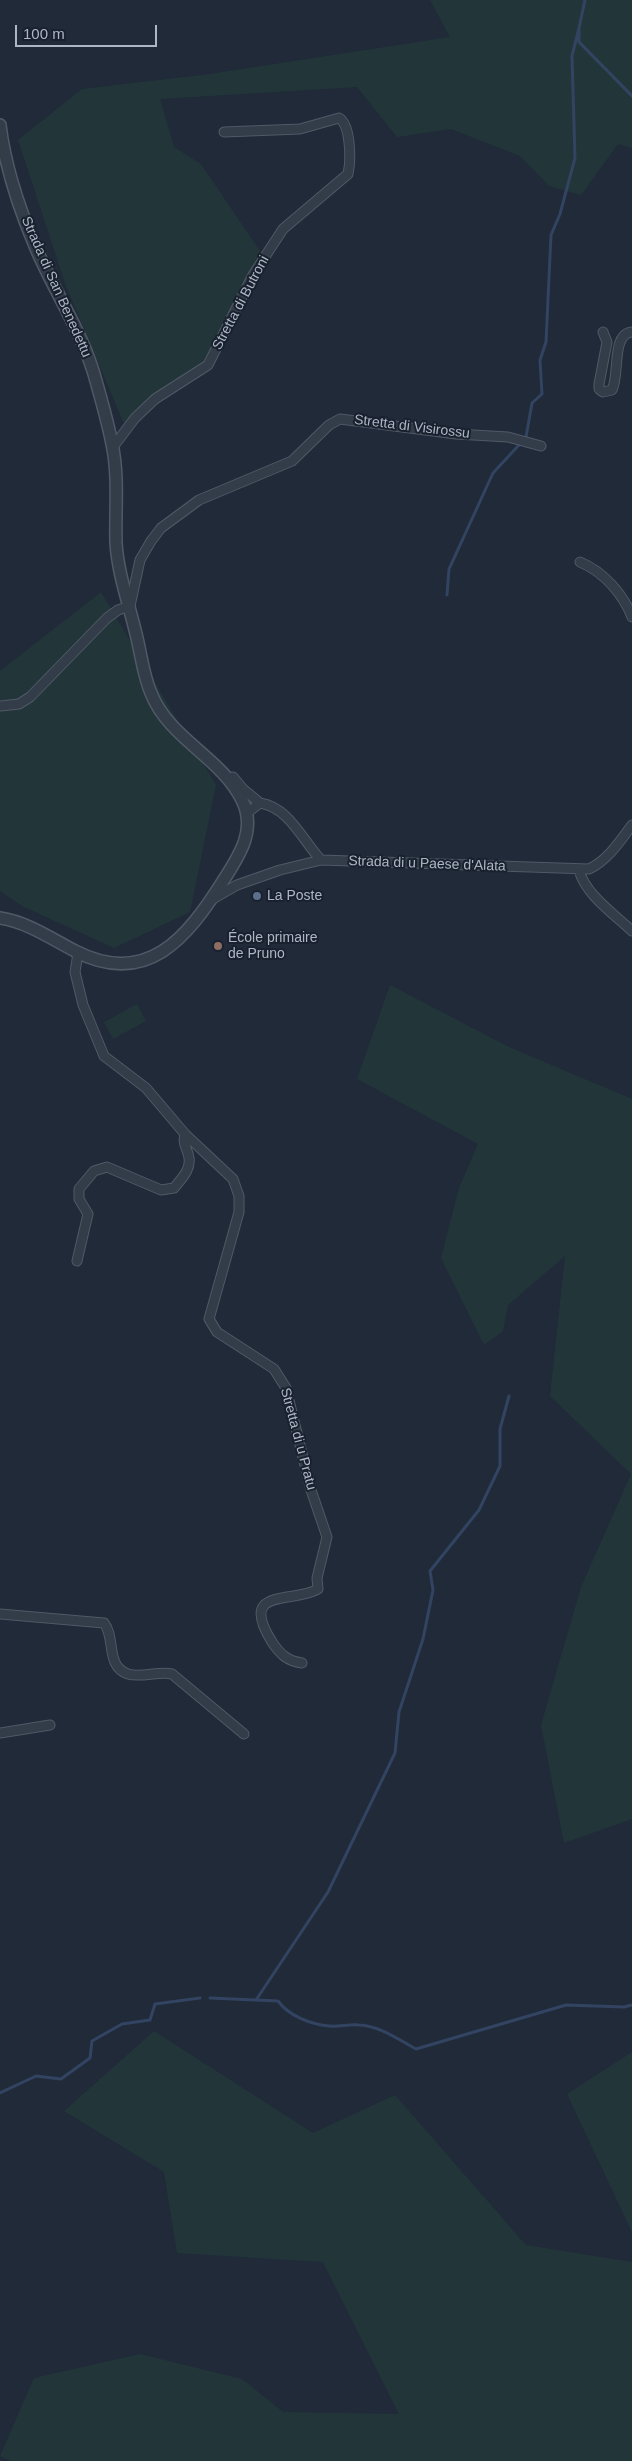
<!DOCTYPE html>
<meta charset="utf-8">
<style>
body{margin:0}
#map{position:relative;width:632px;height:2461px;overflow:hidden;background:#202a39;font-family:Helvetica,sans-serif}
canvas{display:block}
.scale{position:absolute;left:15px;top:25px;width:142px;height:22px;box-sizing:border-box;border:2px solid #aeb6c6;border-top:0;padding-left:6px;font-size:15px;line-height:18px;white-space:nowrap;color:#aeb6c6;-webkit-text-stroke:4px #19212e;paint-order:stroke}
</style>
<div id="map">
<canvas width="632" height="2461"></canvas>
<div class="scale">100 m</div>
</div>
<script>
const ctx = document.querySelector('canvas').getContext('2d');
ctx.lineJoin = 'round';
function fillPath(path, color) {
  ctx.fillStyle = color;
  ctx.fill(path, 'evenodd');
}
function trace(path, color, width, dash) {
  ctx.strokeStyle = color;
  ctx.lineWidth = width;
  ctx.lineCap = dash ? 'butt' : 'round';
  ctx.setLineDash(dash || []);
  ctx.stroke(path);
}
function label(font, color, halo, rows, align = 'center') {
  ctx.font = font + ' Helvetica,sans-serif';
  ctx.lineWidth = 4;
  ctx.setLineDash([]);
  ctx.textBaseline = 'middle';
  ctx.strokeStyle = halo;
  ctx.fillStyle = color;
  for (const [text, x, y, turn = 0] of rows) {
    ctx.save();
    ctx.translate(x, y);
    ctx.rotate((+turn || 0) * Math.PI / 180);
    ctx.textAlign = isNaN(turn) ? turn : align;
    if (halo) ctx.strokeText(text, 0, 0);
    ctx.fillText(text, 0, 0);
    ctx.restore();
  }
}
const green = new Path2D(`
 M430,0H632V148L618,144L581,195L549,186L520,156L451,129L397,137L357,87L160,99L174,147L201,164L260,251L203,363L148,399L124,424L66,286L18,140L82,89L210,74L450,37Z
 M101,592L216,785L190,912L114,948L22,906L0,891V671Z
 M390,985L509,1047L632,1099V1819L564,1843L541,1725L581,1587L631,1474L550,1396L565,1256L508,1305L503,1331L484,1345L441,1258L459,1188L478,1144L357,1079Z
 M137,1004L146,1021L113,1039L104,1022Z
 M154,2031L313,2133L395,2095L526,2245L632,2262V2461H11L0,2456L34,2378L140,2354L242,2379L283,2412L399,2414L323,2262L177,2253L164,2172L64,2111Z
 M632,2052V2232L567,2094Z`);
const stream = new Path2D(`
 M585,0L579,28V42L632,96
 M526,437L532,403L542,394L540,360L546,342L551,235L560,214L575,158L572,56L579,28
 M447,595L449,569L493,473L519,445
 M210,1998L278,2001C289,2016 310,2024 329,2026C339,2027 349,2024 359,2025C380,2026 398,2039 416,2049L566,2005L624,2007L632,2005
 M256,2000L328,1892L395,1753L399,1712L423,1639L433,1590L430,1571L479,1510L500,1466V1429L509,1396
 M0,2093L36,2076L61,2079L90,2058L92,2041L122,2024L150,2020L155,2004L200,1998`);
const minor = new Path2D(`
 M603,332L607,342L599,384V389L603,392L612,390C620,375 611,334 632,332
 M113,447L135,418L155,399L208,365L253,275L283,229L348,174C351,161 351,125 339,118L300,129L224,132
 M580,562C604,572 623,594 632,617
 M0,706L19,704L30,697L107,618L118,610L130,606L140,560L151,541L161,528L199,500L292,461L329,425L340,419L456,434L508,437L541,446
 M233,777L243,789L260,803
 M247,813L260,803C289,807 303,841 321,860
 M579,870C585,894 614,914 632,931
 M211,900L237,885L280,870L321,860L589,869C608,860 620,841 632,825
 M78,953L75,972L83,1005L104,1056L146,1088L185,1134L233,1179L239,1196V1212L234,1230L209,1319L217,1332L274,1369L286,1388L311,1490L327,1537L317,1578L318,1589C294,1604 237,1586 272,1642C280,1654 287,1661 302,1663
 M77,1261L88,1214L79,1199V1189L94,1171L107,1167L161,1190L174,1188C181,1179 191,1170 189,1158C188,1149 182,1145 185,1134
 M0,1614L104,1623C116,1638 105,1666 128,1674C141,1678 158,1671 172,1674L244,1734
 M0,1733L50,1725`);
const tertiary = new Path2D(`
 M0,125C5,166 19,208 35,246C54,292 83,332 96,381C102,402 108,423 112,444C119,476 115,511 116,543C118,574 129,604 136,634C141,653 143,675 151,693C169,739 221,757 242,800C257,830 239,856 223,881C187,938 147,988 75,951C50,938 27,922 0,918`);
const markers = [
 [257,896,5,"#5c6f8a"],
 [218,946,5,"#8d6e63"]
];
const streetNames = [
 ["Strada di San Benedettu",56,287,66],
 ["Stretta di Butroni",241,303,-62],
 ["Stretta di Visirossu",412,427,7],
 ["Strada di u Paese d'Alata",427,864,2],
 ["Stretta di u Pratu",298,1439,75]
];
const poiNames = [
 ["La Poste",267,896],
 ["École primaire",228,938],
 ["de Pruno",228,954]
];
fillPath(green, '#22363a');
trace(stream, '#324461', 3);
trace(minor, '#515967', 11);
trace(tertiary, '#515967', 14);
trace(minor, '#333c49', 9);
trace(tertiary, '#333c49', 11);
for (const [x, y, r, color] of markers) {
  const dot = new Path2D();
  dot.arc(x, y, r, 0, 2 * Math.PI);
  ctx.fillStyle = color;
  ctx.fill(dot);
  trace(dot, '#19212e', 2);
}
label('14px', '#aeb6c6', '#19212e', streetNames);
label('14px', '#aeb6c6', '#19212e', poiNames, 'left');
</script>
